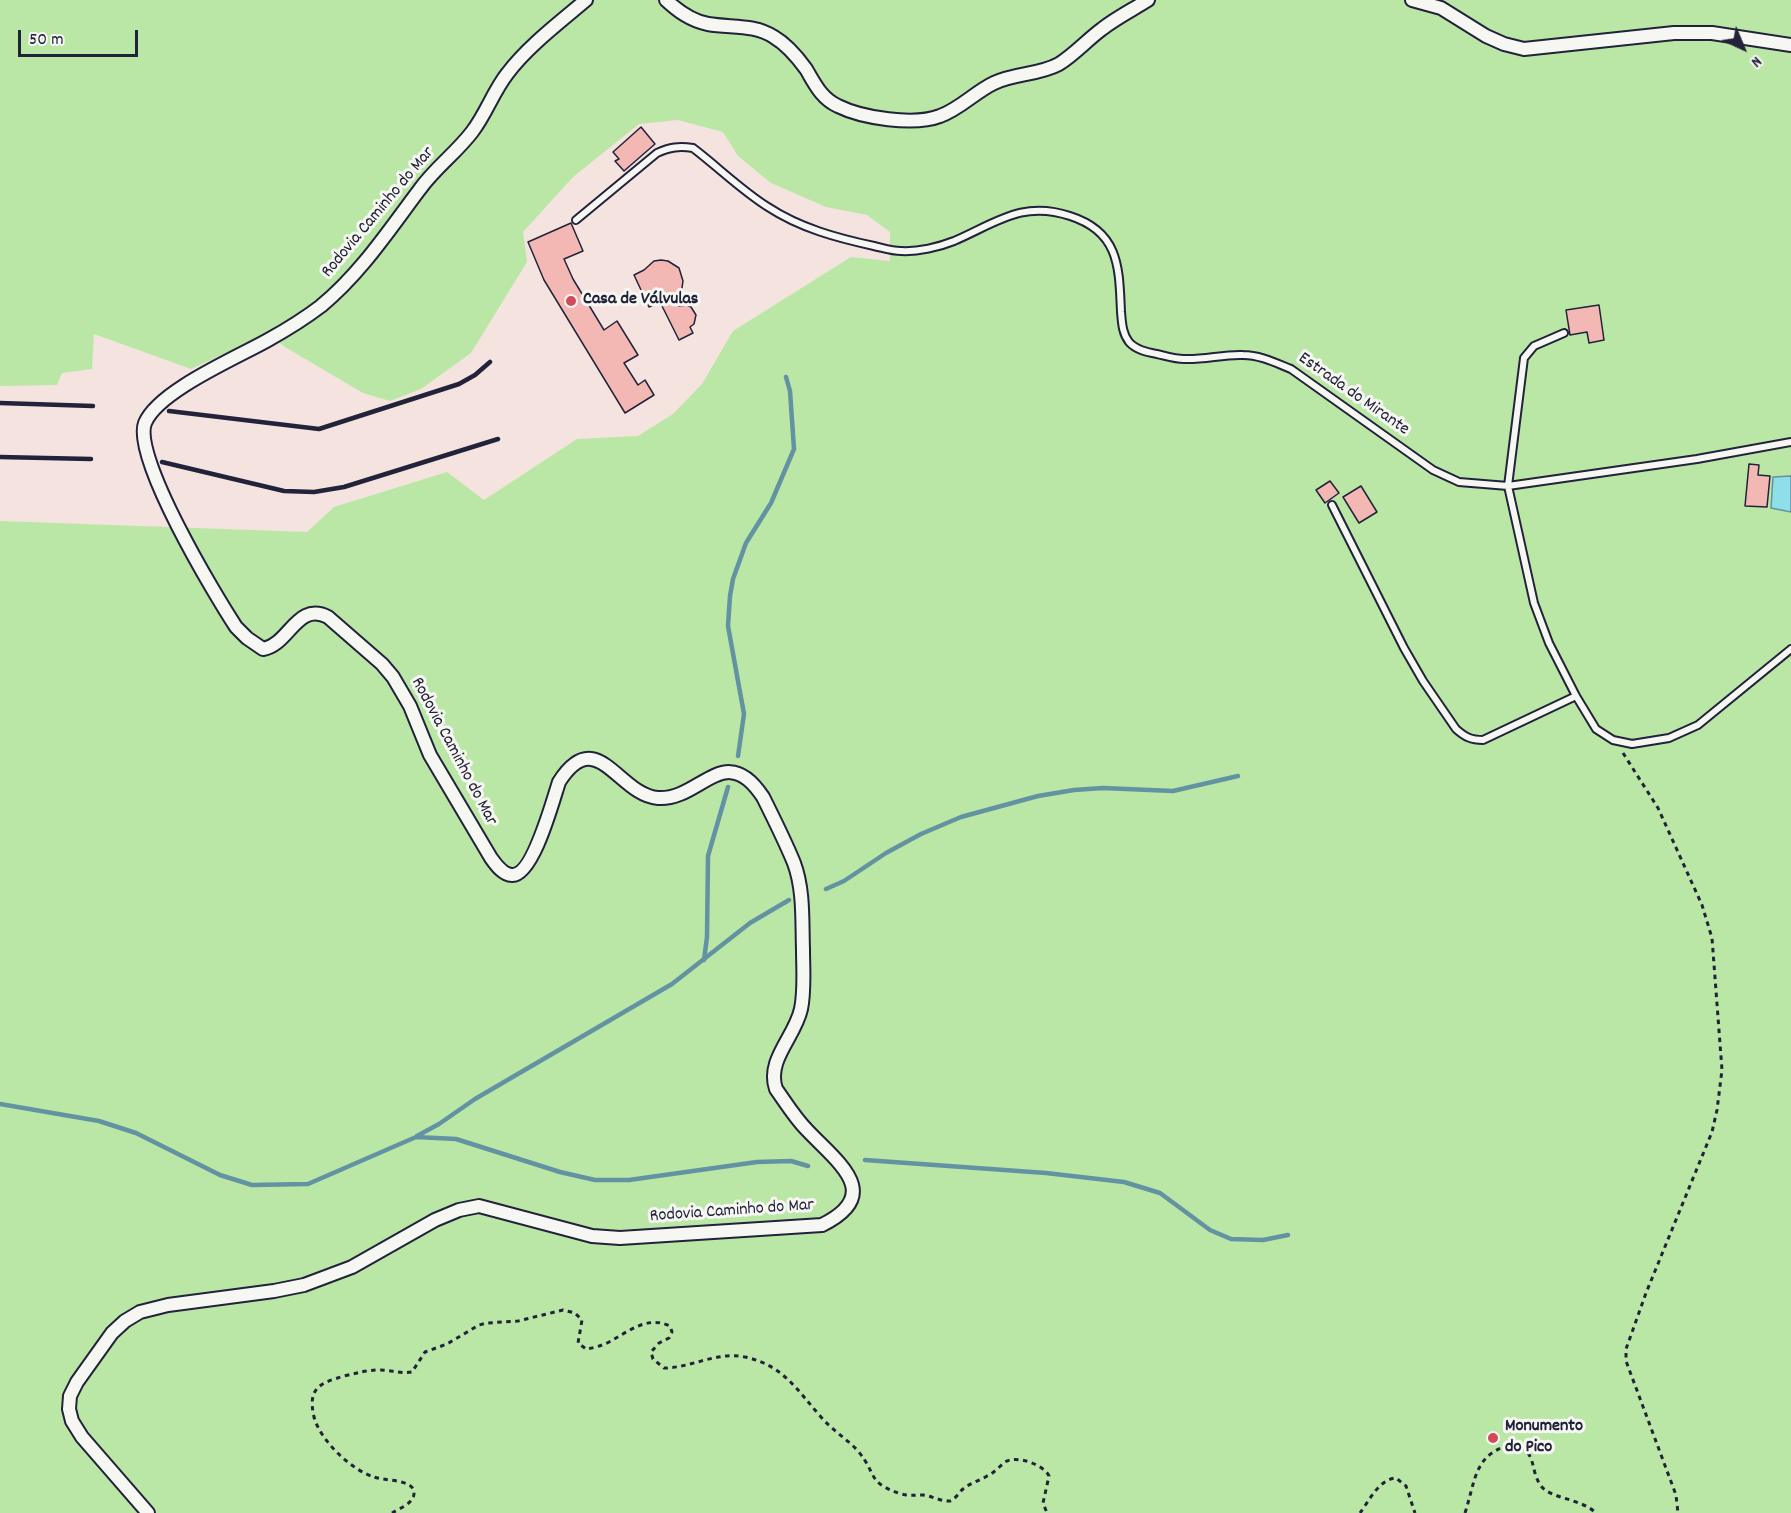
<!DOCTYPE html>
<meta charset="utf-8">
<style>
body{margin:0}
#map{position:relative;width:1791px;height:1513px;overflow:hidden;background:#f5e3df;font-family:Dekko,sans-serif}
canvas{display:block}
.north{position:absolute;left:1713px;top:18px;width:60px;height:60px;-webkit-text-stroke:4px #f6f6f2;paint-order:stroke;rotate:136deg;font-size:16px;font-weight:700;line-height:24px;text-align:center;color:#22223b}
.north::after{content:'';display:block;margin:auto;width:21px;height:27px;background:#22223b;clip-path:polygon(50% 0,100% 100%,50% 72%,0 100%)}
.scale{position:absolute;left:18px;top:30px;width:120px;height:27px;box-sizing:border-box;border:3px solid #22223b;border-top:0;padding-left:8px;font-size:18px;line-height:21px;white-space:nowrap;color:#22223b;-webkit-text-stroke:4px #f6f6f2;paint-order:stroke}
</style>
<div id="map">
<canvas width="1791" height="1513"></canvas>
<div class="north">N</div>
<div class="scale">50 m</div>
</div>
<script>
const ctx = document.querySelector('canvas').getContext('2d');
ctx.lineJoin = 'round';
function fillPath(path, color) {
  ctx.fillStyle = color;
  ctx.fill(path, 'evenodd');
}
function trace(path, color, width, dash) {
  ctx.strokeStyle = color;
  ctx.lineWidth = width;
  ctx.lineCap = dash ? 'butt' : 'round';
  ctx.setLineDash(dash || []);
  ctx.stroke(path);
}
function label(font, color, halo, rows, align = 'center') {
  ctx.font = font + ' Dekko,sans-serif';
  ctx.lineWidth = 6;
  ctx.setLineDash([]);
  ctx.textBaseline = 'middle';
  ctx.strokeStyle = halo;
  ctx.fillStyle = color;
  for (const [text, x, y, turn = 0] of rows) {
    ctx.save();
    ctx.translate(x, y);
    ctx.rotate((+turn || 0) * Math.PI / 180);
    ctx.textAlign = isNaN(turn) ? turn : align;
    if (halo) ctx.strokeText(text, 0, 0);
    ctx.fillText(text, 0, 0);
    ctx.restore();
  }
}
const green = new Path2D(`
 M0,0H1791V476L1773,477L1771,508L1791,512V1513H0V521L307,532L334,507L447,472L484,500L577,439L638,436L673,414L702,384L733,331L851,257L890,261V232L867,215L826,207L771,183L738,156L723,132L678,120L639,124L573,177L523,232L527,262L471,353L421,389L390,401L363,393L285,347L267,334L191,369L94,334L92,369L62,373L57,385L0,386Z`);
const water = new Path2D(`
 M1791,476V512L1771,508L1773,477Z`);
const stream = new Path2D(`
 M738,756L744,714L728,626L730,596L733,579L746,543L771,503L794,449L790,391L786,377
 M826,889L844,881L886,853L921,834L961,817L1038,796L1074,790L1103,788L1173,791L1238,776
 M704,960L707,937L708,856L728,787
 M0,1104L99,1121L136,1133L220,1175L252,1185L308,1184L416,1137L456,1139L560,1172L595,1180H629L757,1162L791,1161L808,1166
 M417,1136L439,1124L475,1099L672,984L750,923L789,900
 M865,1160L1046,1173L1124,1182L1160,1193L1210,1230L1231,1239L1263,1240L1288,1235`);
const building = new Path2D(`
 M641,127L655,144L624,171L615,161L619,159L613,152Z
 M571,223L583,251L564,259L573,279L604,330L617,321L638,355L624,363L638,385L645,380L654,395L625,413L544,280L528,242Z
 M661,260L668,261L679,268L683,281L682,288L675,297L679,306L687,305L691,307L696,315L694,324L690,327L693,333L679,340L660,302L649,307L634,275L644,270L654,261Z
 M1599,305L1604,340L1589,343L1587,332L1570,335L1566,310Z
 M1749,464L1759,465L1758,475L1770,476L1767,507L1745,506Z
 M1330,481L1339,493L1325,503L1316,490Z
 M1361,486L1377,512L1359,523L1343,497Z`);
const path = new Path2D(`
 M1623,753L1658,808L1702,905L1712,938L1722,1070L1717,1110L1712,1132L1646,1293L1626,1349V1361L1676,1495L1678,1513
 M392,1513C400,1508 415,1503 414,1492C413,1479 384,1481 374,1477C351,1470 320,1440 314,1417C307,1387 321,1383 344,1376C357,1373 367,1370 380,1370C391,1370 401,1374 412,1372L425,1352L447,1344L479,1325L487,1323L518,1321L563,1310L575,1313L582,1320L578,1343L586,1349C593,1348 601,1346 609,1342C628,1332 647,1315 670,1326L672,1332L669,1338L659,1343L651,1352L653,1359L664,1368C691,1368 717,1351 745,1357C783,1365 797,1390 821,1417C832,1430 847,1439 858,1451C878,1475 866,1482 901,1494C909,1496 915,1495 923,1495C932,1496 942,1502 950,1501C956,1499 959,1492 963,1489C970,1483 979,1481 987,1476C994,1473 999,1467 1005,1462C1016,1455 1043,1464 1049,1476L1043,1503L1047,1513
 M1360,1513C1369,1501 1379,1479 1396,1478L1406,1486L1415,1513
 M1465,1513C1476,1479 1474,1452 1515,1444C1538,1453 1529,1469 1541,1486C1551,1499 1580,1498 1596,1513`);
const lane = new Path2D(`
 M576,220L657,153C670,147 679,146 693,148C718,167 741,190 768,207C800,228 837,238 874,246C883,248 892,251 901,251C918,252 939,247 954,241C996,223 1022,200 1070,216C1120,232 1119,268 1121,312C1122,322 1122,333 1129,342C1136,350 1147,352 1157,354C1166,356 1175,359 1184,359C1204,360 1224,354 1243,355C1260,355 1276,363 1291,369L1433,470L1459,482L1508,486L1697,459L1791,442
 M1564,333L1534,346L1524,358L1508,486L1534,603L1549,643L1576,696L1596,729L1613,740L1632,744L1669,738L1698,725L1791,649
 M1332,505L1404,648L1423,681L1456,729C1465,737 1471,740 1483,740L1576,696`);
const street = new Path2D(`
 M666,0C678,11 691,21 708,24C732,28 754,24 774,37C786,44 798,58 806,69C815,84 821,98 838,106C862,118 914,126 940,116C960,109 975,92 994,83C1015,73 1039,75 1059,64C1075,54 1087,40 1102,29C1116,18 1132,10 1148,0
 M1412,0L1441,8L1486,36L1504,44L1524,49L1674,33H1712L1791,45
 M148,1513L82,1437L72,1421L69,1409L70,1396L77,1382L112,1333L125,1321L140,1312L168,1305L274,1291L304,1285L352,1267L435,1220L459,1210L479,1206L592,1236L620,1238L822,1225C885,1194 837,1162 807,1130C795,1118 786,1103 776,1089C766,1060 795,1037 801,1009C805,990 803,969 803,949C802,921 804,890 794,863C785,841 774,819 763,797C725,739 700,801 658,798C618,795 597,723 559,782C553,800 533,876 512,875C503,875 496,865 491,858L430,755L410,706L393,677L382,664L328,617C297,601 289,645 263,649L247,638L236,627C215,595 132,457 145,423C158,391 238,357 268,340C286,330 304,319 321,306C361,273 389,230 420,189C435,168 456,153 472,132C486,114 493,92 507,74C527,47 560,22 586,0`);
const rail = new Path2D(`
 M0,403L93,406
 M169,411L319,429L459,384L475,375L490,362
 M0,457L91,459
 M162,462L284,491L314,492L344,487L498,439`);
const markers = [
 [571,301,6,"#d1495b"],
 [1493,1438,6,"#d1495b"]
];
const streetNames = [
 ["Rodovia Caminho do Mar",379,213,-50],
 ["Estrada do Mirante",1353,395,35],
 ["Rodovia Caminho do Mar",453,752,62],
 ["Rodovia Caminho do Mar",732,1212,-4]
];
const poiNames = [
 ["Casa de Válvulas",583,301],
 ["Monumento",1505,1428],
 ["do Pico",1505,1449]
];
fillPath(green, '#bae7a5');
fillPath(water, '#8edfe9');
trace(water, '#6393a3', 1.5);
trace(stream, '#6393a3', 4.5);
fillPath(building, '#f3b8b3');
trace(building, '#22223b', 1.5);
trace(lane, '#22223b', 10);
trace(street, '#22223b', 16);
trace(path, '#22223b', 3, [4.5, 4.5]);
trace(lane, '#f6f6f2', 6);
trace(street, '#f6f6f2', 12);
trace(rail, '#22223b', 4.5);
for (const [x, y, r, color] of markers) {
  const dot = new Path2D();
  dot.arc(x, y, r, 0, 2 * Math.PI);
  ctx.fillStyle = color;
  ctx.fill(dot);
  trace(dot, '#f6f6f2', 2);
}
label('18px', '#22223b', '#f6f6f2', streetNames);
label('bold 18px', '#22223b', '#f6f6f2', poiNames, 'left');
</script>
